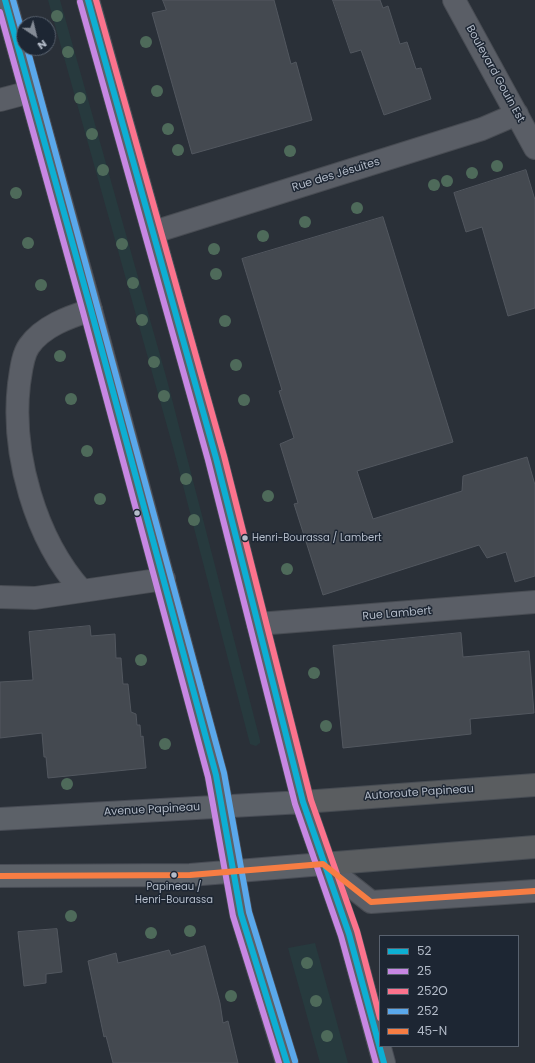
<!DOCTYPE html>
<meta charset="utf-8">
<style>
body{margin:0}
#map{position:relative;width:535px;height:1063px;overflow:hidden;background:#2a3038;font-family:Poppins,sans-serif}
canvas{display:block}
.legend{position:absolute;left:379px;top:935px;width:140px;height:112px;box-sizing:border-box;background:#1d2633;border:1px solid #59626f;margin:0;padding:5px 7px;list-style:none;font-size:12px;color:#b4bcc9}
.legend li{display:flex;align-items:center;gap:8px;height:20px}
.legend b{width:20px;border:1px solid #59626f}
.north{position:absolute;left:16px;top:16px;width:40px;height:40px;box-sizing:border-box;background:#1d2633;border:1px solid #59626f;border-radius:50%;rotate:145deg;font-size:11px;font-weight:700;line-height:16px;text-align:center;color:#b4bcc9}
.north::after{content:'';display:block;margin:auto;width:14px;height:18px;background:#848b96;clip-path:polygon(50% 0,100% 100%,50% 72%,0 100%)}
</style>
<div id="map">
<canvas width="535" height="1063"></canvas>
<ul class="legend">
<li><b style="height:5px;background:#0dafd3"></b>52</li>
<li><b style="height:5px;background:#c787e3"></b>25</li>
<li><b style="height:5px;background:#fc738d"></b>252O</li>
<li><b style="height:5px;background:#5aa8eb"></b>252</li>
<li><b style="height:5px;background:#f77d43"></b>45-N</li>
</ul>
<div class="north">N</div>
</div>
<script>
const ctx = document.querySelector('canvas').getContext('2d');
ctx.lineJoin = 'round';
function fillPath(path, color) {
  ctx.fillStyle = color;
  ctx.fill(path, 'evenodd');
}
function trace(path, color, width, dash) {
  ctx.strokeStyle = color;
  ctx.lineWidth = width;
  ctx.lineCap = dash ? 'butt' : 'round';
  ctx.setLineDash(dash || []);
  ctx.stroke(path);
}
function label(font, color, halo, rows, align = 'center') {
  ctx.font = font + ' Poppins,sans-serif';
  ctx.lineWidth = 3;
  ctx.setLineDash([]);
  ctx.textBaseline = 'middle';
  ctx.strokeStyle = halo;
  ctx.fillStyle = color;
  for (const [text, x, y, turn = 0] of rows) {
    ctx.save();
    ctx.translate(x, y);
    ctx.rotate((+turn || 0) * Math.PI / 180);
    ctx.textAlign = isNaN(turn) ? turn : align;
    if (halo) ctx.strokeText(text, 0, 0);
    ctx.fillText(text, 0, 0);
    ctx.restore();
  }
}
const green = new Path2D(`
 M48,0H60L167,380L260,740V743L256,746L250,744L174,451Z
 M315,943L348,1063H320L288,948Z`);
const building = new Path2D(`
 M163,0H274L291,64L296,62L312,120L192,154L152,13L166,10Z
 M333,0H380L383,8L388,6L400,44L407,42L416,69L421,68L431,99L384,115L361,50L351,53Z
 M526,170L535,200V308L508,316L482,227L466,232L454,193Z
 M383,217L453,442L357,471L373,519L462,491L463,476L527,457L535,485V576L515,582L506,552L487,558L479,545L323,595L294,504L298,503L280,444L294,438L279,391L282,390L242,259Z
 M90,626L91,636L115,634L116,658H121L123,684H128L131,712L136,714L137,725H140L141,737L143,736L146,768L48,778L46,757H44L42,733L0,738V682L33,680L29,632Z
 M461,633L463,657L529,651L534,713L470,719L471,734L343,748L333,646Z
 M57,929L62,972L46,974V983L24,986L18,932Z
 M205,946L220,1003L223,1023L228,1021L238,1063H113L106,1036L104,1037L88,961L116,953L118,963L169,950L171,955Z`);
const minor = new Path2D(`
 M454,0L535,148
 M0,100L30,92
 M154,232L482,129L517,114
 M82,591C35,539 11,453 19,384C21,372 22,356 29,346C43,326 69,317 91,310
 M0,597L35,598L164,579
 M258,624L535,602
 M323,864L371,902L535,891`);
const major = new Path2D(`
 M5,0L91,310L216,775L241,914L287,1063
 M88,0L216,458L303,802L349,934L384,1063
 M0,819L303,802
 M0,876L190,875L323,864`);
const highway = new Path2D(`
 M303,802L535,785
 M323,864L535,847`);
const bus1 = new Path2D(`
 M5,0L91,310L216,775L241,914L287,1063
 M88,0L216,458L303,802L349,934L384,1063`);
const bus2 = new Path2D(`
 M80,2L208,460L295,804L341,936L376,1063
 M0,12L83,312L208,777L233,916L279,1063`);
const bus3 = new Path2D(`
 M96,0L224,456L311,800L357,931L380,1018`);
const bus4 = new Path2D(`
 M13,0L24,39
 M27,48L224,773L249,912L295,1061`);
const bus5 = new Path2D(`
 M0,876L190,875L323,864L371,902L535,891`);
const trees = [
 [57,16],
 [146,42],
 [68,52],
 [157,91],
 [80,98],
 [168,129],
 [92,134],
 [178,150],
 [290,151],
 [497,166],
 [103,170],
 [472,173],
 [447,181],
 [434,185],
 [16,193],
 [357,208],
 [305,222],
 [263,236],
 [28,243],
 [122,244],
 [214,249],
 [216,274],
 [133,283],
 [41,285],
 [142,320],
 [225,321],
 [60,356],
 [154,362],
 [236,365],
 [164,396],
 [71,399],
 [244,400],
 [87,451],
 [186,479],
 [268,496],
 [100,499],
 [194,520],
 [287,569],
 [141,660],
 [314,673],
 [326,726],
 [165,744],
 [67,784],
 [71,916],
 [190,931],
 [151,933],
 [307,963],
 [231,996],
 [316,1001],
 [327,1036]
];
const markers = [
 [137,513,3.5,"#b4bcc9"],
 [245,538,3.5,"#b4bcc9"],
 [174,875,3.5,"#b4bcc9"]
];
const busNames = [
 ["Henri-Bourassa / Lambert",252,538],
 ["Papineau /",174,887,"center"],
 ["Henri-Bourassa",174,900,"center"]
];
const streetNames = [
 ["Boulevard Gouin Est",495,74,61],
 ["Rue des Jésuites",336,175,-17],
 ["Rue Lambert",397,614,-5],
 ["Autoroute Papineau",419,793,-4],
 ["Avenue Papineau",152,810,-3]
];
fillPath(green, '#273a3e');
fillPath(building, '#444950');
trace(building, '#52575f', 1);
trace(minor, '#484c53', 24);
trace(major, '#484c55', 24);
trace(highway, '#474c53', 24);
trace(minor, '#5a5e66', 22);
trace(major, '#5c6168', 22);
trace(highway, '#5a5d60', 22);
trace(bus1, '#0dafd3', 6);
trace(bus2, '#c787e3', 6);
trace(bus3, '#fc738d', 6);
trace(bus4, '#5aa8eb', 6);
trace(bus5, '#f77d43', 6);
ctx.fillStyle = '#4e6a5a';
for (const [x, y] of trees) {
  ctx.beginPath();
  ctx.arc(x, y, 6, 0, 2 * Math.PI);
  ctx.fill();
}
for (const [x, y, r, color] of markers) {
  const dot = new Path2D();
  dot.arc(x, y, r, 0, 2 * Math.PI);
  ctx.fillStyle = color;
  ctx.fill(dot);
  trace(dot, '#1d2633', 1.5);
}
label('10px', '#b4bcc9', '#1d2633', busNames, 'left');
label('11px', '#b4bcc9', '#1d2633', streetNames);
</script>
